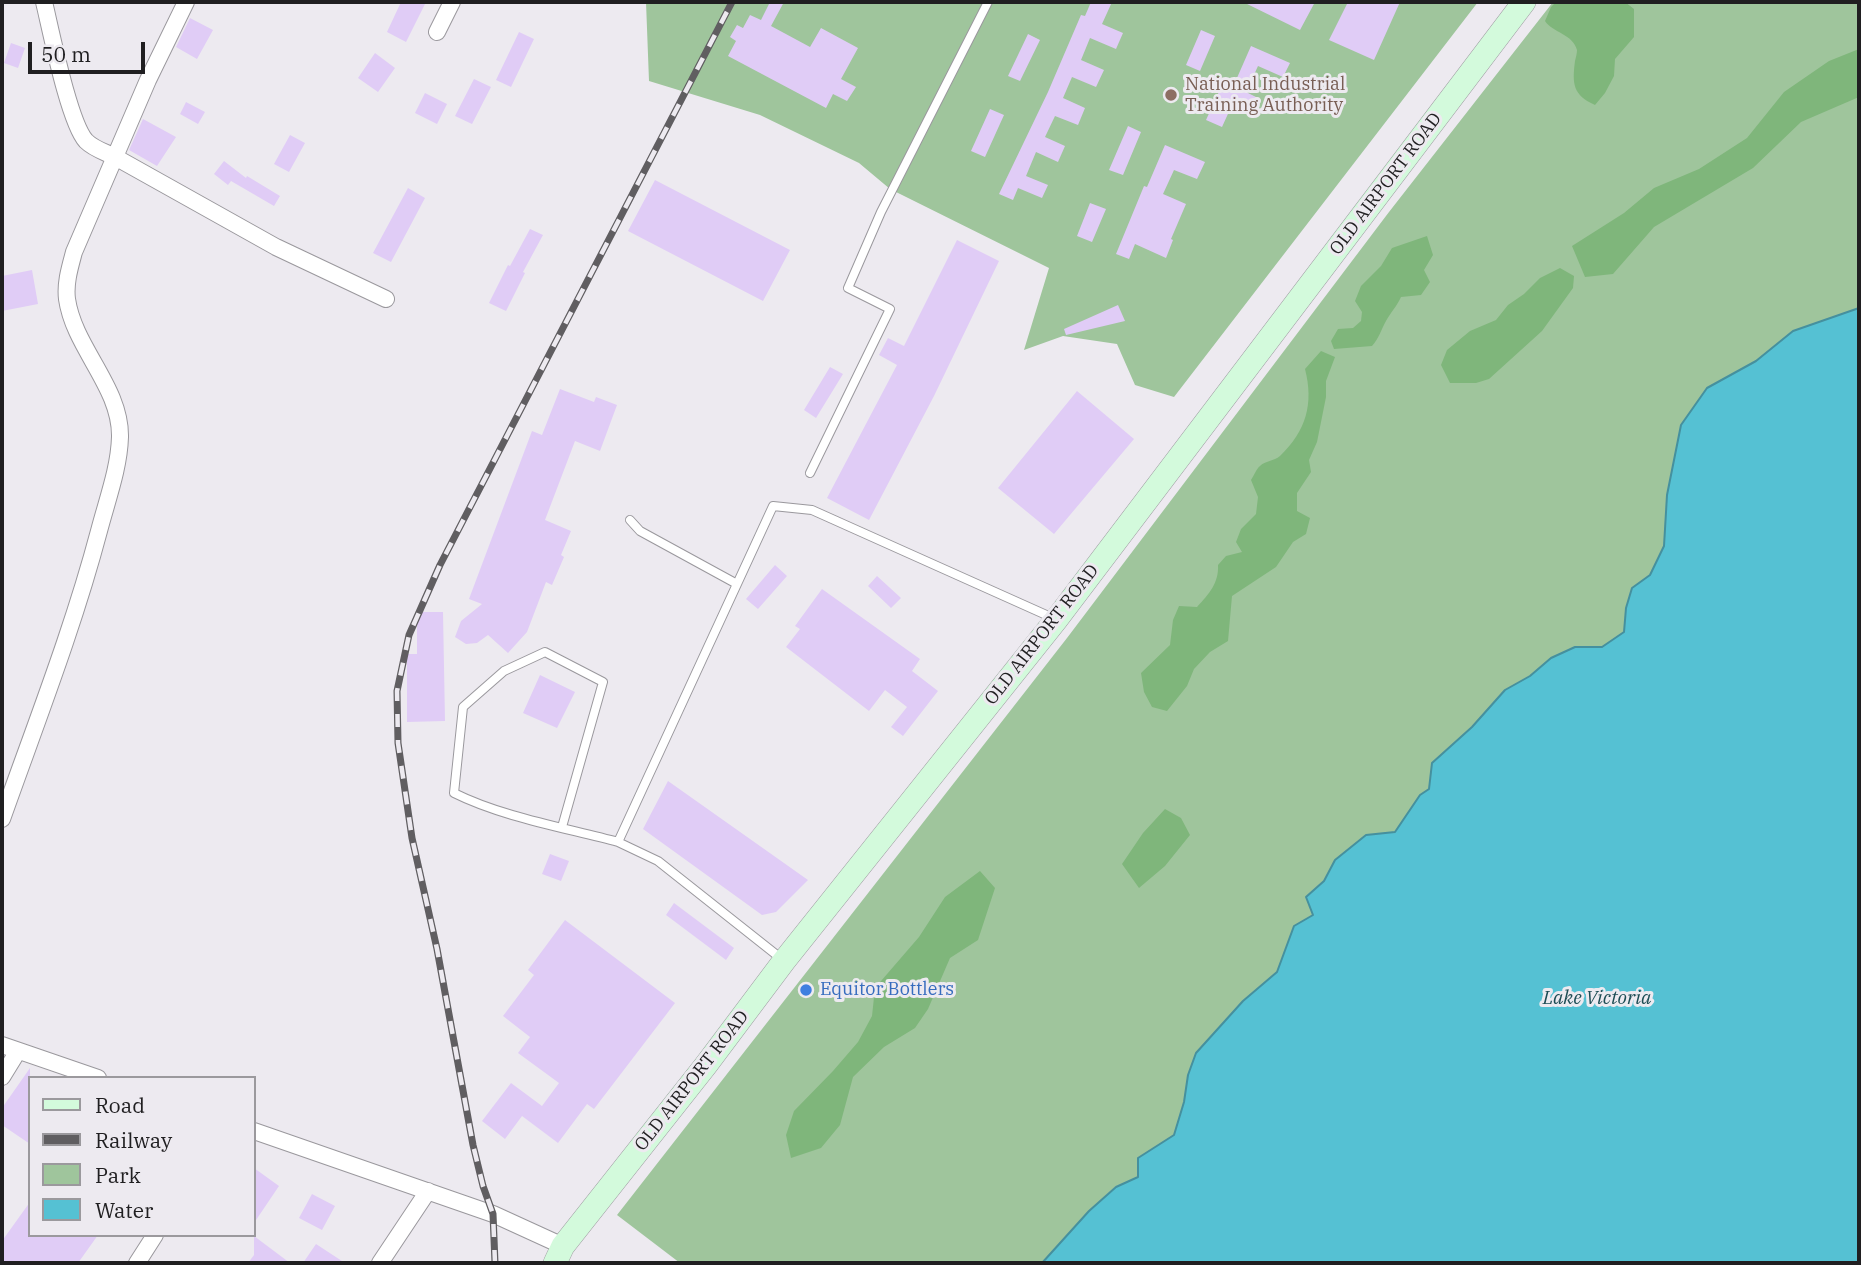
<!DOCTYPE html>
<style>
body{margin:0}
#map{position:relative;width:1861px;height:1265px;overflow:hidden;background:#edeaf0;font-family:"IBM Plex Serif",serif}
canvas{display:block}
.frame{position:absolute;inset:0;border:4px solid #201f21;pointer-events:none}
.legend{position:absolute;left:28px;top:1076px;width:228px;height:161px;box-sizing:border-box;background:#edeaf0;border:2px solid #9b999d;margin:0;padding:9px 12px;list-style:none;font-size:21px;color:#201f21}
.legend li{display:flex;align-items:center;gap:14px;height:35px}
.legend b{width:35px;border:2px solid #9b999d}
.scale{position:absolute;left:28px;top:42px;width:117px;height:32px;box-sizing:border-box;border:4px solid #201f21;border-top:0;padding-left:9px;font-size:21px;line-height:24px;white-space:nowrap;color:#201f21;-webkit-text-stroke:5px #edeaf0;paint-order:stroke}
</style>
<div id="map">
<canvas width="1861" height="1265"></canvas>
<div class="frame"></div>
<ul class="legend">
<li><b style="height:9px;background:#d3fadc"></b>Road</li>
<li><b style="height:9px;background:#605e61"></b>Railway</li>
<li><b style="height:19px;background:#9fc59c"></b>Park</li>
<li><b style="height:19px;background:#55c1d3"></b>Water</li>
</ul>
<div class="scale">50 m</div>
</div>
<script>
const ctx = document.querySelector('canvas').getContext('2d');
ctx.lineJoin = 'round';
function fillPath(path, color) {
  ctx.fillStyle = color;
  ctx.fill(path, 'evenodd');
}
function trace(path, color, width, dash) {
  ctx.strokeStyle = color;
  ctx.lineWidth = width;
  ctx.lineCap = dash ? 'butt' : 'round';
  ctx.setLineDash(dash || []);
  ctx.stroke(path);
}
function label(font, color, halo, rows, align = 'center') {
  ctx.font = font + ' "IBM Plex Serif",serif';
  ctx.lineWidth = 6;
  ctx.setLineDash([]);
  ctx.textBaseline = 'middle';
  ctx.strokeStyle = halo;
  ctx.fillStyle = color;
  for (const [text, x, y, turn = 0] of rows) {
    ctx.save();
    ctx.translate(x, y);
    ctx.rotate((+turn || 0) * Math.PI / 180);
    ctx.textAlign = isNaN(turn) ? turn : align;
    if (halo) ctx.strokeText(text, 0, 0);
    ctx.fillText(text, 0, 0);
    ctx.restore();
  }
}
const green = new Path2D(`
 M646,2H1478L1174,397L1135,385L1117,344L1063,336L1024,350L1049,268L890,189L859,163L760,115L649,81Z
 M1553,2H1859V308L1793,331L1756,361L1707,388L1667,495L1664,546L1650,575L1632,589L1626,608L1625,632L1602,647H1575L1551,658L1530,676L1505,690L1472,727L1433,763L1429,789L1395,832L1366,835L1335,860L1324,881L1307,897L1313,915L1294,926L1277,972L1243,1001L1188,1075L1184,1102L1174,1135L1139,1158L1138,1177L1115,1187L1089,1211L1042,1263H680L617,1215L1067,638L1389,212Z`);
const forest = new Path2D(`
 M1556,2H1625L1634,9V37L1615,59L1614,76L1605,93L1595,105C1573,95 1572,84 1575,61C1576,57 1577,53 1577,50C1573,34 1553,33 1545,21L1551,7Z
 M1859,49V97L1801,122L1753,168L1654,227L1613,274L1585,277L1572,246L1624,213L1654,188L1699,169L1747,138L1784,92L1829,61Z
 M1427,236L1433,255L1424,270L1430,282L1421,295L1401,297C1397,306 1391,312 1386,321C1381,330 1379,338 1372,346L1334,349L1331,341L1338,329L1353,328L1361,321L1362,312L1355,301L1361,286L1381,266L1392,248Z
 M1560,268L1574,276L1573,288L1542,331L1489,379L1476,383H1450L1441,365L1447,350L1470,331L1496,320L1508,305L1524,294L1540,278Z
 M1321,351L1335,357L1326,381V397L1317,442L1309,460L1311,472L1297,493V511L1310,518L1306,534L1293,542L1276,567L1232,596L1228,641L1210,652L1194,669L1187,686L1167,711L1152,707L1144,692L1141,673L1170,645L1173,620L1179,606L1197,607C1209,594 1219,583 1218,565L1226,556L1242,552L1236,542L1241,529L1256,514L1258,497L1251,480C1254,476 1256,469 1260,466C1265,461 1274,461 1280,456C1306,431 1314,404 1305,369Z
 M1165,809L1181,818L1190,835L1165,866L1139,888L1122,864L1143,833Z
 M980,871L995,888L978,940L950,958L928,1009L915,1028L884,1047L853,1077L840,1125L821,1148L791,1158L786,1135L794,1111L833,1071L858,1042L872,1016L875,988L919,937L945,897Z`);
const water = new Path2D(`
 M1859,308V1263H1042L1089,1211L1116,1187L1138,1177V1158L1174,1135L1184,1102L1188,1075L1196,1053L1243,1001L1277,972L1294,926L1313,915L1306,897L1324,881L1335,860L1366,835L1395,832L1420,795L1429,789L1432,763L1472,727L1505,690L1530,676L1551,658L1575,647H1602L1624,632L1626,608L1632,588L1650,575L1664,546L1667,495L1681,425L1707,388L1756,361L1793,331Z`);
const building = new Path2D(`
 M401,2H426L406,42L387,32Z
 M770,2H784L771,26L810,47L821,28L858,48L841,79L856,87L847,101L833,94L826,108L728,56L736,41L730,37L737,25L743,28L750,15L761,20Z
 M1091,2H1112L1102,24L1123,33L1116,49L1090,38L1081,60L1104,70L1096,87L1072,77L1063,98L1085,108L1078,125L1055,116L1045,137L1065,146L1058,162L1036,152L1026,176L1048,185L1042,198L1018,188L1013,200L999,194L1048,92L1081,15L1085,16Z
 M1243,2H1315L1300,30Z
 M1348,2H1400L1374,60L1329,40Z
 M190,18L213,30L197,59L176,47Z
 M1201,30L1215,36L1200,71L1186,65Z
 M519,32L534,39L511,87L496,80Z
 M1028,34L1040,40L1020,81L1008,76Z
 M11,43L25,48L18,68L4,63Z
 M1251,46L1290,63L1283,77L1258,66L1246,92L1260,99L1254,114L1232,105L1222,127L1206,120L1223,83L1233,87Z
 M375,53L395,68L378,92L358,78Z
 M474,79L491,87L472,124L455,116Z
 M425,93L447,104L437,124L415,113Z
 M186,102L205,112L198,124L180,114Z
 M990,109L1004,115L985,157L971,151Z
 M143,119L176,137L157,166L129,150Z
 M1128,126L1141,132L1123,175L1109,170Z
 M290,135L305,143L289,172L274,164Z
 M1165,145L1205,162L1197,179L1174,170L1163,194L1186,204L1171,239L1173,240L1166,258L1135,244L1129,259L1116,254L1144,186L1147,187Z
 M224,161L246,178L247,176L280,196L274,206L231,181L228,185L214,174Z
 M655,180L790,250L763,301L628,231Z
 M408,188L425,198L391,262L373,253Z
 M1090,203L1106,209L1092,242L1077,236Z
 M530,229L543,235L523,272L525,273L506,311L489,303L508,265L510,266Z
 M957,240L999,261L934,396L869,520L827,498L897,365L879,355L888,338L904,346Z
 M32,270L38,304L2,311V276Z
 M1118,305L1125,321L1066,335L1064,329Z
 M830,367L843,374L816,418L804,410Z
 M560,389L594,402L596,397L617,405L600,451L575,441L545,520L571,531L561,555L564,557L552,585L546,582L527,632L508,653L488,635L477,643L466,644L455,637L461,621L482,604L469,599L532,431L542,435Z
 M1077,391L1134,439L1054,534L998,488Z
 M775,565L787,576L758,609L746,599Z
 M877,576L901,598L891,608L868,586Z
 M822,589L920,659L912,671L938,691L903,736L891,727L907,707L885,690L869,711L786,647L800,629L795,626Z
 M417,612H443L445,721L407,722V654H417Z
 M540,675L575,692L557,728L523,713Z
 M668,781L808,880L776,912L762,915L643,829Z
 M550,854L569,861L561,881L542,874Z
 M674,903L734,948L726,960L666,915Z
 M565,920L675,1003L594,1109L587,1104L558,1143L522,1116L505,1139L482,1121L511,1083L542,1106L559,1083L518,1053L530,1037L503,1016L534,975L528,970Z
 M30,1068V1144L2,1125V1108Z
 M254,1168L279,1186L254,1223Z
 M312,1194L335,1206L322,1230L299,1218Z
 M30,1202V1235H98L78,1263H2V1241Z
 M254,1236L290,1263H248L254,1255Z
 M316,1244L345,1263H303Z`);
const service = new Path2D(`
 M810,473L890,309L848,288L881,212L988,2
 M630,520L640,531L737,584
 M562,827L603,682L545,652L504,671L463,707L454,793C502,817 566,828 618,842L773,506L812,510L1053,618
 M618,842L658,861L783,960`);
const minor = new Path2D(`
 M44,2C51,31 69,122 86,141C94,149 105,152 115,157L276,247L386,299
 M437,32L452,2
 M2,819C36,723 73,629 99,531C107,500 119,469 120,437C121,387 74,348 67,299C65,283 70,267 74,252L148,80L186,2
 M2,1045L98,1078
 M2,1077L18,1051
 M254,1131L493,1214L563,1246
 M137,1263L155,1235
 M380,1263L428,1191`);
const secondary = new Path2D(`
 M555,1263L563,1246L706,1065L784,961L1056,620L1524,2`);
const rail = new Path2D(`
 M495,1263L493,1214L483,1186L473,1145L437,949L412,838L398,743L397,691L409,635L440,565L732,2`);
const markers = [
 [1171,95,7,"#8d6e63"],
 [806,990,7,"#3f7fe0"]
];
const educationNames = [
 ["National Industrial",1185,85],
 ["Training Authority",1185,106]
];
const streetNames = [
 ["OLD AIRPORT ROAD",1386,184,-53],
 ["OLD AIRPORT ROAD",1042,635,-52],
 ["OLD AIRPORT ROAD",692,1081,-52]
];
const shopNames = [
 ["Equitor Bottlers",820,990]
];
const waterNames = [
 ["Lake Victoria",1597,999]
];
fillPath(green, '#9fc59c');
fillPath(forest, '#7fb67b');
fillPath(water, '#55c1d3');
trace(water, '#45909e', 2);
fillPath(building, '#e0ccf6');
trace(service, '#9a989d', 10);
trace(minor, '#9a989d', 18);
trace(secondary, '#9a989d', 24);
trace(service, '#fff', 8);
trace(minor, '#fff', 16);
trace(secondary, '#d3fadc', 23);
trace(rail, '#605e61', 7);
trace(rail, '#edeaf0', 4.5, [13]);
for (const [x, y, r, color] of markers) {
  const dot = new Path2D();
  dot.arc(x, y, r, 0, 2 * Math.PI);
  ctx.fillStyle = color;
  ctx.fill(dot);
  trace(dot, '#edeaf0', 2.5);
}
label('18px', '#785e54', '#edeaf0', educationNames, 'left');
label('18px', '#201f21', '#edeaf0', streetNames);
label('18px', '#366cbe', '#edeaf0', shopNames, 'left');
label('italic 19px', '#1c4c54', '#edeaf0', waterNames);
</script>
